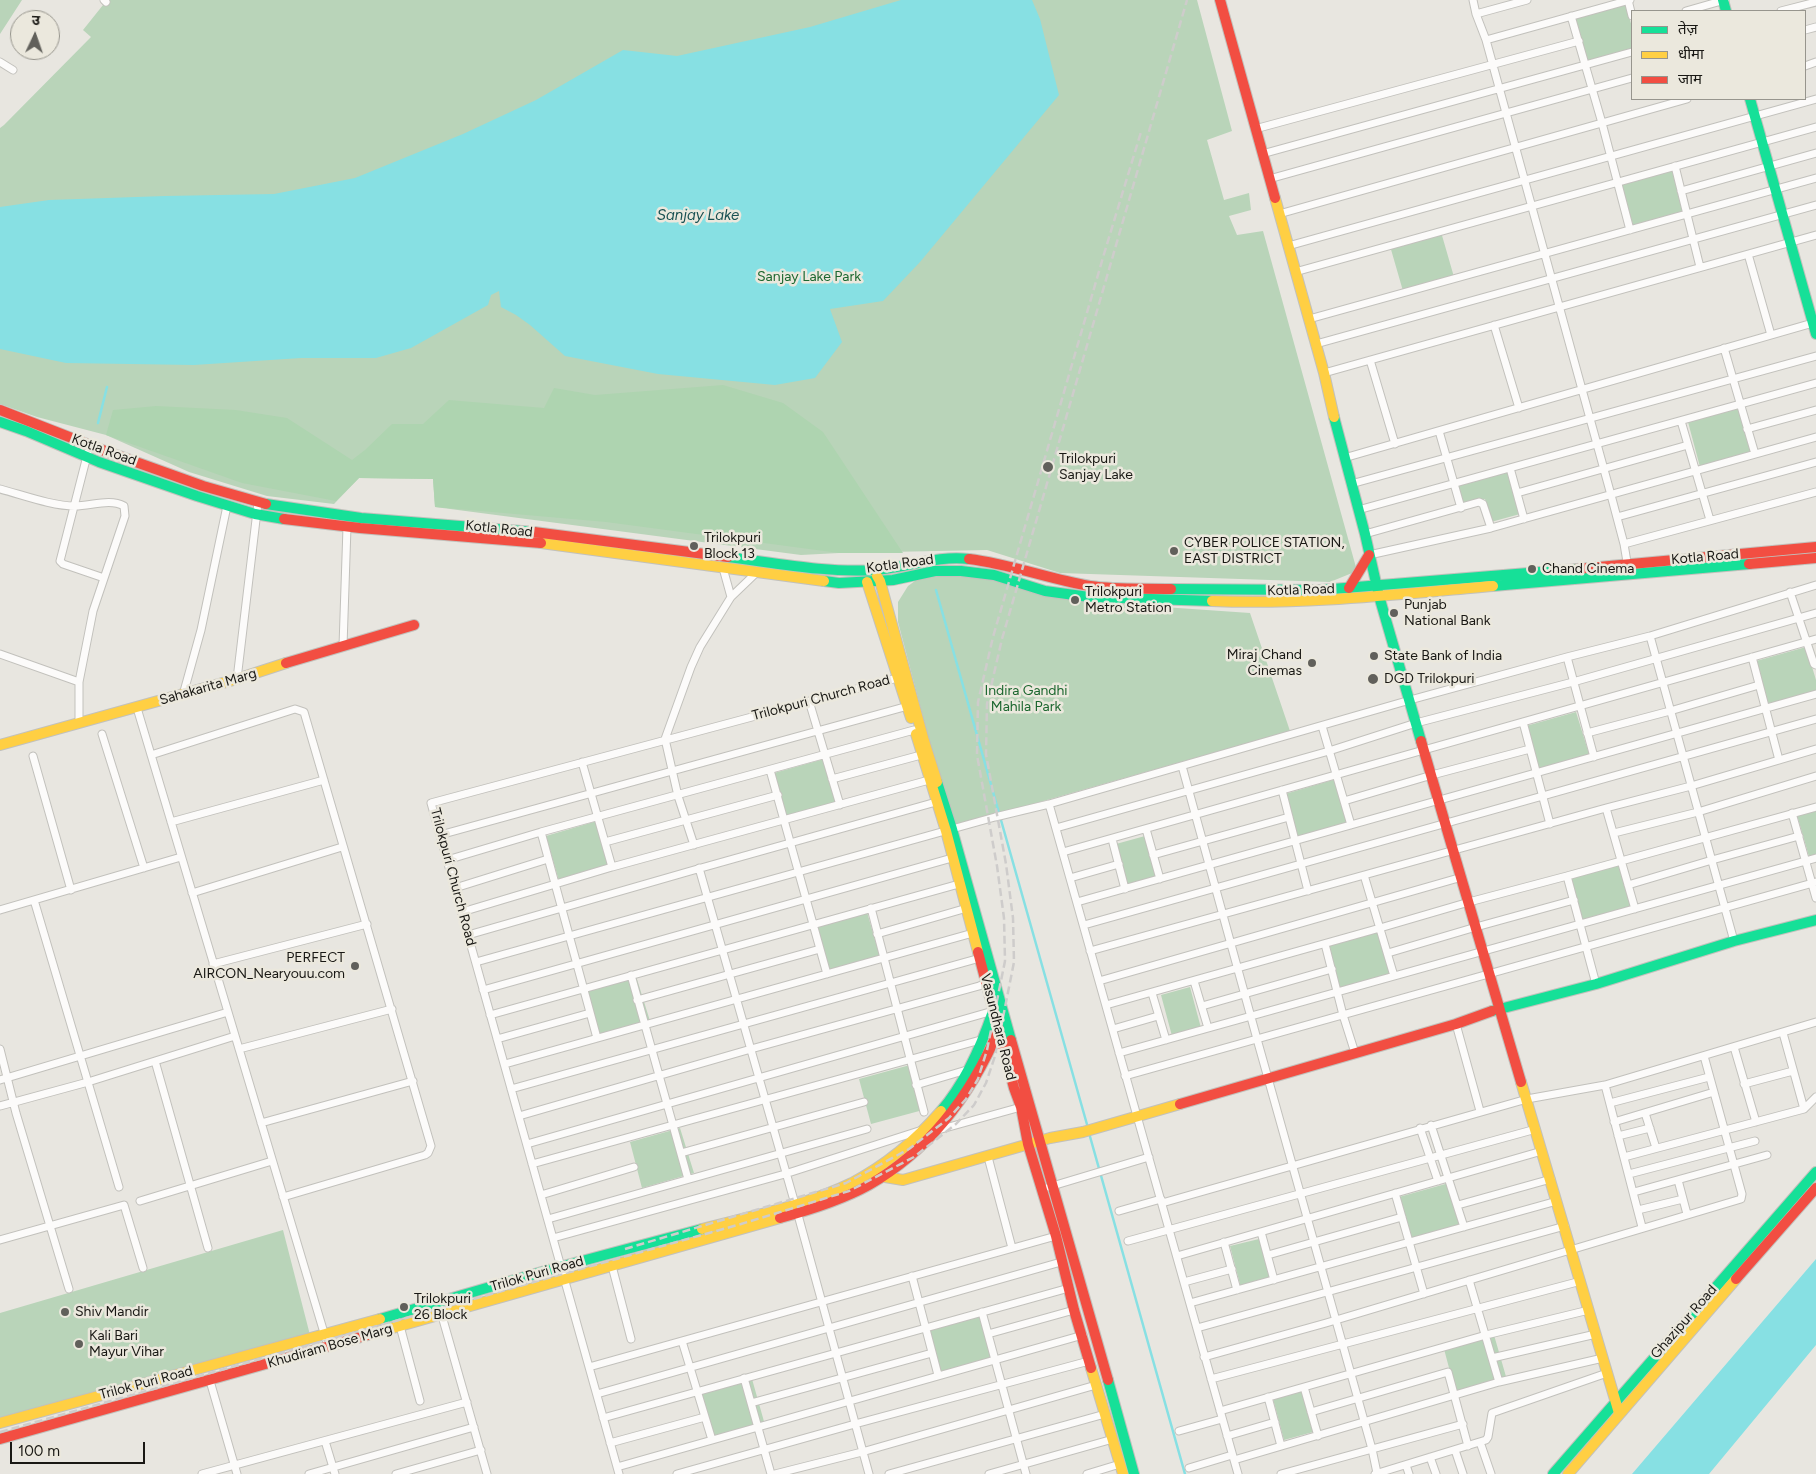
<!DOCTYPE html>
<meta charset="utf-8">
<style>
body{margin:0}
#map{position:relative;width:1816px;height:1474px;overflow:hidden;background:#e8e6e0;font-family:Figtree,"Noto Sans Devanagari",sans-serif}
canvas{display:block}
.legend{position:absolute;left:1631px;top:10px;width:175px;height:90px;box-sizing:border-box;background:#ebe8dd;border:1px solid #97958d;margin:0;padding:6px 9px;list-style:none;font-size:15px;color:#191814}
.legend li{display:flex;align-items:center;gap:10px;height:25px}
.legend b{width:25px;border:1px solid #97958d}
.north{position:absolute;left:10px;top:10px;width:50px;height:50px;box-sizing:border-box;background:#ebe8dd;border:1px solid #97958d;border-radius:50%;rotate:3deg;font-size:14px;font-weight:700;line-height:20px;text-align:center;color:#191814}
.north::after{content:'';display:block;margin:auto;width:18px;height:22px;background:#61605b;clip-path:polygon(50% 0,100% 100%,50% 72%,0 100%)}
.scale{position:absolute;left:10px;top:1442px;width:135px;height:22px;box-sizing:border-box;border:2px solid #191814;border-top:0;padding-left:6px;font-size:15px;line-height:18px;white-space:nowrap;color:#191814;-webkit-text-stroke:4px #ebe8dd;paint-order:stroke}
</style>
<div id="map">
<canvas width="1816" height="1474"></canvas>
<ul class="legend">
<li><b style="height:6px;background:#16e098"></b>तेज़</li>
<li><b style="height:6px;background:#ffcf43"></b>धीमा</li>
<li><b style="height:6px;background:#f24e42"></b>जाम</li>
</ul>
<div class="north">उ</div>
<div class="scale">100 m</div>
</div>
<script>
const ctx = document.querySelector('canvas').getContext('2d');
ctx.lineJoin = 'round';
function fillPath(path, color) {
  ctx.fillStyle = color;
  ctx.fill(path, 'evenodd');
}
function trace(path, color, width, dash) {
  ctx.strokeStyle = color;
  ctx.lineWidth = width;
  ctx.lineCap = dash ? 'butt' : 'round';
  ctx.setLineDash(dash || []);
  ctx.stroke(path);
}
function label(font, color, halo, rows, align = 'center') {
  ctx.font = font + ' Figtree,sans-serif';
  ctx.lineWidth = 5;
  ctx.setLineDash([]);
  ctx.textBaseline = 'middle';
  ctx.strokeStyle = halo;
  ctx.fillStyle = color;
  for (const [text, x, y, turn = 0] of rows) {
    ctx.save();
    ctx.translate(x, y);
    ctx.rotate((+turn || 0) * Math.PI / 180);
    ctx.textAlign = isNaN(turn) ? turn : align;
    if (halo) ctx.strokeText(text, 0, 0);
    ctx.fillText(text, 0, 0);
    ctx.restore();
  }
}
const green = new Path2D(`
 M0,0H22L0,34Z
 M107,0H1197L1232,131L1207,140L1224,200L1249,193L1251,210L1229,216L1237,235L1263,231L1357,571L1330,582L1060,573L987,550L839,553L801,555L435,507L433,479L359,478L334,504L267,496L189,472L106,435L37,417L0,404V128L4,125L91,37L83,30Z
 M1625,3L1632,27V50L1587,62L1575,17Z
 M1672,169L1684,211L1633,225L1621,183Z
 M1441,232L1454,277L1403,291L1390,246Z
 M1739,407L1752,452L1700,467L1688,422Z
 M1509,471L1520,514L1491,522L1485,499L1463,505L1457,485Z
 M964,575L996,580L1046,596L1091,602L1250,613L1290,731L952,827L898,622V602L908,586L919,578L933,576Z
 M1806,647L1816,680V693L1768,706L1756,661Z
 M1576,712L1590,757L1538,771L1526,726Z
 M824,759L837,804L786,818L774,773Z
 M1336,779L1349,825L1298,839L1285,794Z
 M1816,809V858L1810,860L1797,815Z
 M597,821L610,866L559,881L546,836Z
 M1145,836L1156,877L1127,885L1116,844Z
 M1620,864L1633,909L1582,924L1569,879Z
 M867,912L880,957L829,971L816,926Z
 M1379,931L1392,977L1340,991L1328,946Z
 M636,976L650,1021L598,1035L586,990Z
 M1190,987L1201,1028L1172,1036L1161,995Z
 M910,1065L923,1110L871,1124L859,1079Z
 M680,1128L694,1173L642,1188L630,1142Z
 M1449,1183L1463,1228L1411,1242L1399,1197Z
 M283,1230L310,1335L0,1422V1313Z
 M1259,1239L1271,1280L1241,1288L1230,1246Z
 M980,1315L993,1360L941,1374L929,1329Z
 M1494,1335L1507,1380L1456,1394L1444,1349Z
 M752,1379L765,1425L713,1439L701,1394Z
 M1302,1391L1313,1432L1284,1440L1273,1399Z`);
const forest = new Path2D(`
 M723,385L783,403L823,432L903,553H839L606,522L435,507L433,479L359,478L336,501L242,483L106,435L113,410L156,406L236,410L287,418L352,460L365,450L392,424H423L449,400L544,408L554,388L595,395Z`);
const water = new Path2D(`
 M901,0H1032L1040,19L1059,95L920,262L883,301L830,309L842,342L815,378L775,385L658,374L565,356L530,325L516,315L501,307L499,291L491,295L488,305L411,348L376,358H301L194,365L66,363L0,349V207L49,200L165,196L274,194L355,178L463,134L536,100L623,50L677,56L810,27Z
 M1816,1259V1345L1709,1474H1632Z`);
const stream = new Path2D(`
 M98,423L107,387
 M936,590L1088,1128
 M1089,1133L1185,1474`);
const street = new Path2D(`
 M104,0L106,2
 M1473,0L1476,14L1486,40L1611,495L1624,544L1628,568
 M1628,0L1632,16
 M1686,11L1725,0
 M1781,11L1816,2
 M1476,14L1527,0
 M1571,16L1602,123L1630,230
 M1805,30L1816,27
 M1486,40L1630,0
 M0,62L13,70
 M1805,66L1816,62
 M1255,129L1579,41
 M1262,154L1632,52
 M1675,166L1700,267
 M1269,179L1632,78
 M1681,191L1816,153
 M1279,214L1687,99
 M1288,246L1816,99
 M1748,254L1771,335
 M1295,272L1816,127
 M1309,319L1816,178
 M1494,325L1519,408
 M1316,344L1816,205
 M1724,348L1755,454
 M1370,360L1395,444
 M1324,373L1816,235
 M1681,421L1710,520
 M1747,429L1816,410
 M1439,431L1461,508
 M88,452L60,561L63,564L104,578
 M1344,458L1816,322
 M1510,468L1524,519
 M1351,484L1816,356
 M0,489C23,495 52,506 75,506C91,506 110,498 124,506L125,516L93,611L79,682V722
 M1517,493L1688,445
 M1358,510L1816,383
 M1617,517L1816,462
 M1365,534L1479,502L1483,504L1491,528
 M1624,544L1816,492
 M1369,555L1491,528L1816,437
 M723,568L731,597
 M1790,592L1814,664L1816,665
 M1650,636L1734,941
 M343,646L347,527
 M0,654L79,682
 M1567,657L1594,757
 M1752,657L1779,760
 M237,679L258,503
 M183,695L201,630L227,506
 M809,701L840,805
 M137,708L328,1346
 M1523,722L1550,824
 M1322,726L1351,825
 M1587,733L1670,711L1759,685
 M102,734L144,868
 M151,755L295,709L304,712L431,1146L428,1153L425,1155L283,1197
 M33,756L71,890
 M582,762L612,867
 M1182,766L1257,1039L1372,1449L1377,1473
 M770,770L827,974
 M832,779L921,755
 M1282,790L1308,891
 M1344,801L1432,775L1530,749
 M1049,804L1238,1474
 M1606,808L1635,909
 M1792,813L1816,898
 M171,822L324,780
 M1056,828L1329,751L1416,723L1573,682L1816,613
 M1146,829L1160,879
 M541,832L597,1038
 M1614,833L1698,812L1816,776
 M440,835L908,706
 M1112,839L1125,889
 M605,842L778,795
 M694,845L678,796L665,739L691,667L700,647L731,597L756,573
 M1063,852L1816,639
 M1153,855L1289,817
 M447,860L541,832L914,730
 M699,868L795,1204L869,1474
 M1364,875L1394,976
 M1567,876L1596,984
 M1070,878L1119,864
 M1628,885L1712,860L1799,836
 M455,888L548,859
 M192,893L342,847
 M34,900L119,1187
 M1077,902L1816,694
 M871,908L924,1112
 M0,910L181,857
 M462,912L612,867L929,780
 M1084,925L1816,719
 M877,934L967,908
 M468,935L701,868L936,802
 M1325,944L1343,1015L1355,1053
 M1090,951L1606,808L1691,786L1816,749
 M1388,953L1476,927L1574,900
 M476,962L995,817L1049,804L1410,700L1567,657L1650,636L1816,585
 M213,964L367,924
 M631,975L688,1179
 M1099,981L1462,877
 M1194,981L1208,1028
 M483,990L952,858
 M1152,993L1166,1040
 M637,1000L820,949
 M1106,1005L1380,928L1469,902L1567,876L1816,807
 M1202,1006L1332,969
 M490,1015L959,884
 M1456,1024L1480,1111
 M1113,1029L1158,1016
 M1783,1033L1804,1109
 M497,1039L590,1013
 M1734,1047L1756,1122
 M0,1049L16,1113L69,1289
 M239,1049L392,1009
 M1119,1053L1816,858
 M155,1061L208,1248
 M505,1064L973,933
 M1125,1076L1816,882
 M0,1080L228,1012
 M1744,1084L1793,1071
 M916,1085L970,1069
 M1605,1085L1642,1227
 M511,1089L980,958
 M1610,1103L1709,1077
 M0,1106L88,1082L235,1036
 M1645,1113L1656,1148
 M519,1116L751,1049L979,986L987,983
 M1614,1122L1714,1092
 M261,1123L413,1081
 M1431,1125L1464,1227
 M1420,1128L1438,1181
 M938,1130L1021,1107
 M1618,1136L1650,1128
 M527,1144L993,1011
 M681,1153L864,1102
 M988,1157L1012,1248
 M1624,1157L1804,1109L1816,1097
 M532,1164L984,1039
 M1629,1174L1755,1141
 M1678,1180L1687,1214
 M1049,1187L1149,1157
 M1634,1192L1767,1155
 M1395,1193L1424,1294
 M541,1195L634,1167
 M140,1201L272,1161
 M1162,1203L1527,1099L1605,1085L1816,1022
 M1458,1205L1551,1179
 M1638,1210L1683,1199
 M1119,1211L1161,1199
 M548,1219L867,1129
 M1261,1232L1274,1280
 M553,1238L785,1174L922,1130
 M0,1240L124,1205L143,1268
 M1128,1241L1536,1129
 M1224,1242L1237,1290
 M1268,1255L1402,1217
 M1177,1256L1542,1151
 M612,1266L631,1339
 M912,1276L938,1375
 M1469,1280L1499,1382
 M1184,1282L1232,1269
 M438,1302L487,1474
 M1190,1303L1557,1201
 M982,1312L1026,1474
 M400,1326L420,1401
 M1197,1328L1565,1226
 M988,1334L1074,1310
 M682,1341L712,1440
 M1204,1357L1326,1323L1741,1199L1742,1194L1704,1056
 M1492,1358L1596,1334
 M589,1367L1056,1236
 M744,1378L771,1474
 M1211,1379L1581,1281
 M210,1381L237,1474
 M1304,1387L1318,1436
 M597,1394L1061,1262
 M1268,1397L1281,1446
 M751,1403L932,1353
 M1220,1411L1486,1335L1589,1310
 M1311,1412L1448,1372L1468,1446
 M603,1418L1069,1288
 M1179,1431L1222,1419
 M1227,1436L1275,1422
 M325,1441L335,1474
 M1480,1442L1491,1474
 M610,1443L705,1417
 M1455,1450L1463,1474
 M1430,1457L1436,1474
 M1234,1460L1499,1382L1603,1358
 M1406,1465L1409,1474
 M617,1467L1083,1335
 M1189,1468L1232,1455
 M202,1474L467,1402
 M309,1474L474,1427
 M396,1474L481,1450
 M619,1474L431,803L901,677
 M677,1474L855,1424L1089,1361
 M775,1474L862,1452L1096,1385
 M889,1474L1105,1414
 M989,1474L1113,1439
 M1087,1474L1120,1464
 M1281,1474L1463,1424
 M1375,1474L1486,1440L1488,1437L1492,1413L1607,1373`);
const fast = new Path2D(`
 M1723,0L1726,11
 M1750,99L1816,334
 M1334,417L1365,534L1379,596L1421,741
 M0,422L26,431L99,462L197,496L255,514L284,519
 M266,504L361,518L534,532
 M728,557C776,563 826,573 875,570C907,568 937,555 969,559
 M824,581L839,583L893,580L935,571H961L994,575L1045,591L1089,597L1212,601
 M1493,586L1749,564
 M1171,589L1320,590L1577,569
 M937,782L952,829L1011,1040
 M1492,1011L1596,984L1734,941L1816,920
 M941,1111C966,1082 981,1047 993,1011
 M380,1319L552,1269L702,1229
 M1108,1380L1134,1474
 M1553,1474L1816,1172`);
const slow = new Path2D(`
 M1275,198L1324,373L1334,417
 M541,543L824,581
 M877,576L880,581L924,741L937,782
 M867,582L911,718
 M1212,601C1306,605 1399,594 1493,586
 M916,734L946,831L978,952
 M0,745L237,679L286,663
 M1521,1082L1619,1413
 M879,1176L903,1180L1050,1138L1083,1132L1180,1104
 M702,1229C752,1216 805,1206 852,1183C886,1165 916,1140 941,1111
 M368,1335L780,1218
 M1091,1368L1123,1474
 M0,1423L380,1319
 M1568,1474L1736,1279`);
const jam = new Path2D(`
 M1220,0L1275,198
 M0,410L105,451L203,486L266,504
 M284,519L360,528L541,543
 M534,532L728,557
 M969,559C1010,564 1049,579 1090,586C1117,590 1144,588 1171,589
 M1749,564L1816,558
 M1577,569L1816,547
 M1349,588L1369,555
 M286,663L414,625
 M1421,741L1521,1082
 M978,952L1014,1088L1021,1107L1028,1144L1056,1236L1074,1310L1091,1368
 M1011,1040L1108,1380
 M1180,1104L1456,1024L1492,1011
 M780,1218C810,1210 842,1200 869,1185C931,1149 972,1093 999,1029
 M1736,1279L1816,1188
 M0,1439L368,1335`);
const rail = new Path2D(`
 M625,1249L846,1183L909,1149L949,1118L966,1099L978,1079L987,1050L1005,961L1004,918L997,866L977,755L978,702L993,637L1104,254L1141,132
 M0,1432L741,1224L849,1191L914,1157L956,1124L974,1105L986,1083L996,1053L1014,962L1013,918L1006,864L986,754L987,704L1002,639L1187,0`);
const markers = [
 [1048,467,6,"#61605b"],
 [694,546,5,"#61605b"],
 [1174,551,5,"#61605b"],
 [1532,569,5,"#61605b"],
 [1075,600,5,"#61605b"],
 [1394,613,5,"#61605b"],
 [1374,656,5,"#61605b"],
 [1312,663,5,"#61605b"],
 [1373,679,6,"#61605b"],
 [355,966,5,"#61605b"],
 [404,1307,5,"#61605b"],
 [65,1312,5,"#61605b"],
 [79,1344,5,"#61605b"]
];
const parkNames = [
 ["Sanjay Lake Park",809,277],
 ["Indira Gandhi",1026,691],
 ["Mahila Park",1026,707]
];
const streetNames = [
 ["Kotla Road",104,450,20],
 ["Kotla Road",499,529,6],
 ["Kotla Road",1705,557,-5],
 ["Kotla Road",900,564,-8],
 ["Kotla Road",1301,590,-2],
 ["Sahakarita Marg",208,687,-16],
 ["Trilokpuri Church Road",821,698,-15],
 ["Trilokpuri Church Road",453,877,75],
 ["Vasundhara Road",998,1027,76],
 ["Trilok Puri Road",537,1274,-16],
 ["Ghazipur Road",1684,1322,-49],
 ["Khudiram Bose Marg",330,1346,-16],
 ["Trilok Puri Road",146,1383,-15]
];
const poiNames = [
 ["Trilokpuri",1059,459],
 ["Sanjay Lake",1059,475],
 ["Trilokpuri",704,538],
 ["Block 13",704,554],
 ["CYBER POLICE STATION,",1184,543],
 ["EAST DISTRICT",1184,559],
 ["Chand Cinema",1542,569],
 ["Trilokpuri",1085,592],
 ["Metro Station",1085,608],
 ["Punjab",1404,605],
 ["National Bank",1404,621],
 ["Miraj Chand",1302,655,"right"],
 ["Cinemas",1302,671,"right"],
 ["State Bank of India",1384,656],
 ["DGD Trilokpuri",1384,679],
 ["PERFECT",345,958,"right"],
 ["AIRCON_Nearyouu.com",345,974,"right"],
 ["Trilokpuri",414,1299],
 ["26 Block",414,1315],
 ["Shiv Mandir",75,1312],
 ["Kali Bari",89,1336],
 ["Mayur Vihar",89,1352]
];
const waterNames = [
 ["Sanjay Lake",698,216]
];
fillPath(green, '#b9d4b9');
fillPath(forest, '#aed4b0');
fillPath(water, '#87e0e3');
trace(stream, '#87e0e3', 2.5);
trace(street, '#c2c1bc', 9);
trace(fast, '#c2c1bc', 12);
trace(slow, '#c2c1bc', 12);
trace(jam, '#c2c1bc', 12);
trace(street, '#fcfbfa', 7);
trace(fast, '#16e098', 10);
trace(slow, '#ffcf43', 10);
trace(jam, '#f24e42', 10);
trace(rail, '#cecccb', 2.5, [8, 4]);
for (const [x, y, r, color] of markers) {
  const dot = new Path2D();
  dot.arc(x, y, r, 0, 2 * Math.PI);
  ctx.fillStyle = color;
  ctx.fill(dot);
  trace(dot, '#ebe8dd', 2);
}
label('14px', '#1c672f', '#ebe8dd', parkNames);
label('14px', '#191814', '#ebe8dd', streetNames);
label('14px', '#191814', '#ebe8dd', poiNames, 'left');
label('italic 15px', '#185052', '#ebe8dd', waterNames);
</script>
